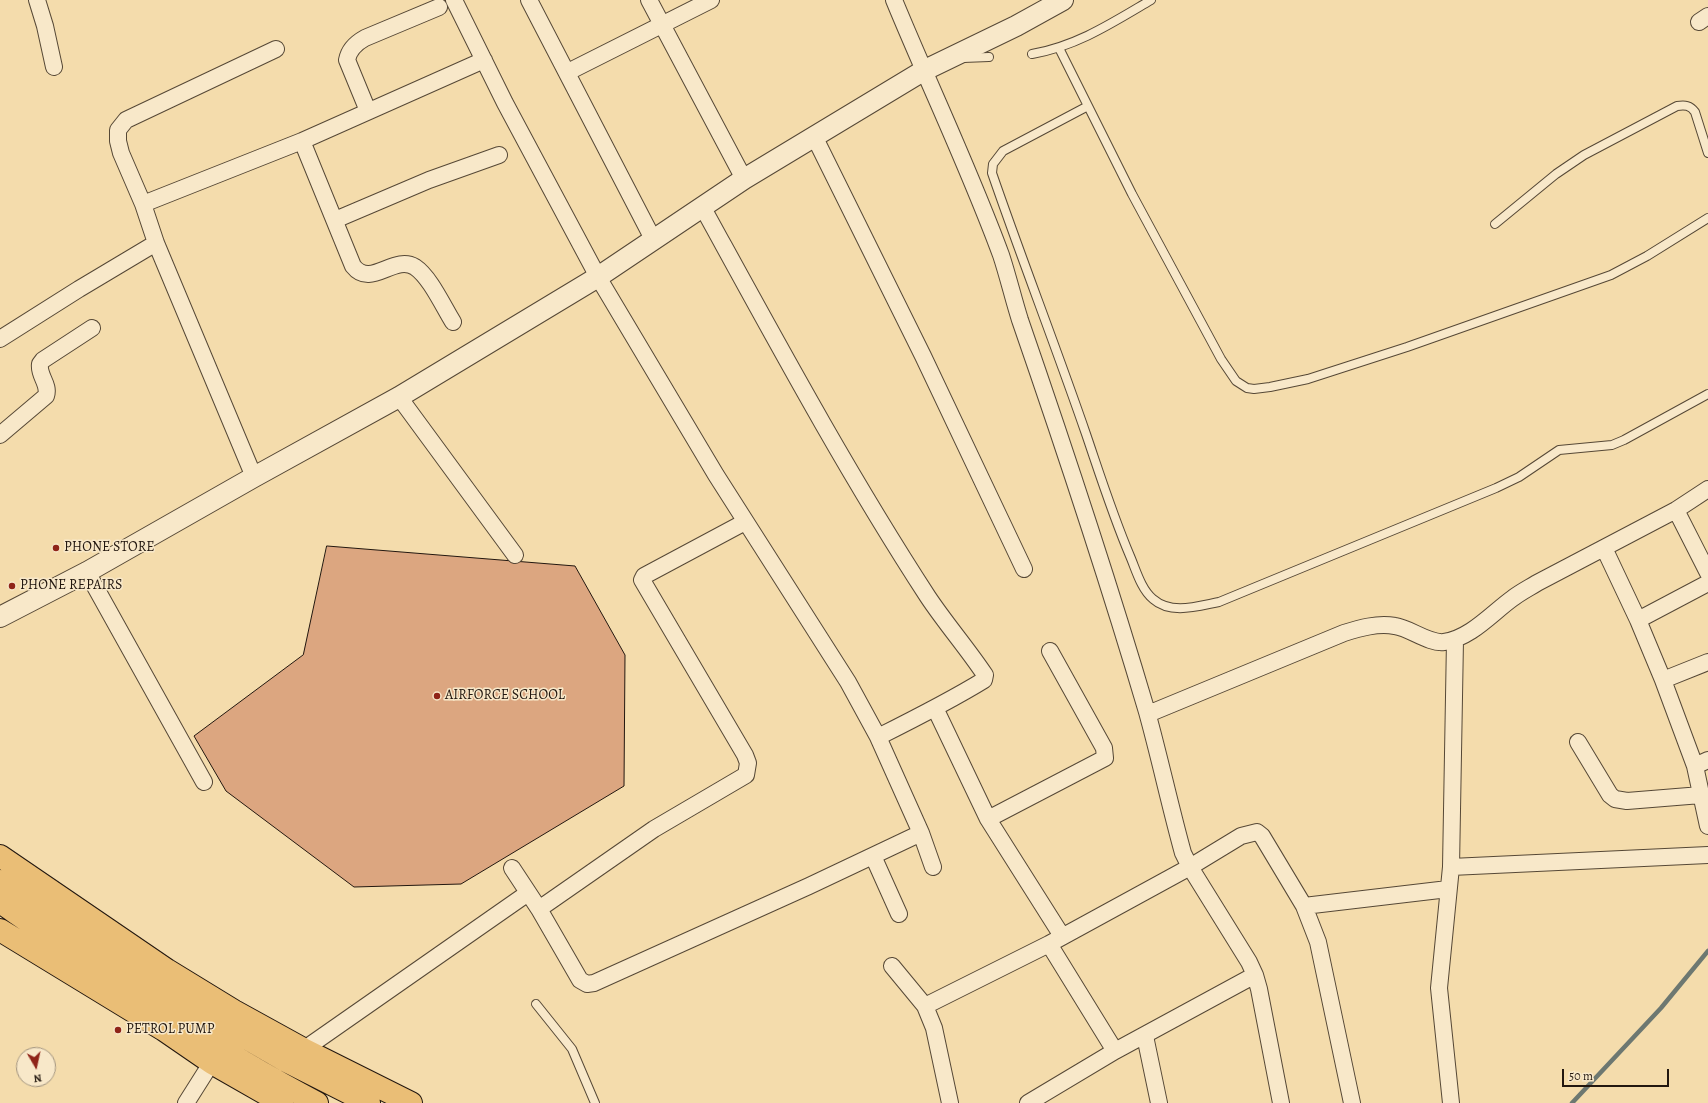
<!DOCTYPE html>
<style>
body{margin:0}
#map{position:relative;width:1708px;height:1103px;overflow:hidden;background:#f4dcac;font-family:Alegreya,serif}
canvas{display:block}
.north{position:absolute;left:16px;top:1047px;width:40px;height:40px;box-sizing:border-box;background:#f8e8c9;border:1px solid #a2947f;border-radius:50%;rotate:171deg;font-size:11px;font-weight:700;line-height:16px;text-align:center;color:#22170f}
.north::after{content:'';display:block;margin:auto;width:14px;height:18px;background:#8f2418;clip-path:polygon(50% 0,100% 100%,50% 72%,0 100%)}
.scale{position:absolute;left:1562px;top:1069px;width:107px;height:18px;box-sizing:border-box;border:2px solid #22170f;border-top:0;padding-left:5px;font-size:12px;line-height:14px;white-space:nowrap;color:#22170f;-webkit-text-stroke:3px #f8e8c9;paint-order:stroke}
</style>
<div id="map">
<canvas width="1708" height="1103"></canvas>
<div class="north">N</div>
<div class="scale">50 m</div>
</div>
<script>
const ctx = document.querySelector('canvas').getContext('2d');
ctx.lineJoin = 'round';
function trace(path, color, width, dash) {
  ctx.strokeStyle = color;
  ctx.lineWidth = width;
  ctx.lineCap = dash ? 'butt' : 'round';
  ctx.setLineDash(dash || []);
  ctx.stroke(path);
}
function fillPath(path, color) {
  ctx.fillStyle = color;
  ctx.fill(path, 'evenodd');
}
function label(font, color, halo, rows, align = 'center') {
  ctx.font = font + ' Alegreya,serif';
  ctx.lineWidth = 3;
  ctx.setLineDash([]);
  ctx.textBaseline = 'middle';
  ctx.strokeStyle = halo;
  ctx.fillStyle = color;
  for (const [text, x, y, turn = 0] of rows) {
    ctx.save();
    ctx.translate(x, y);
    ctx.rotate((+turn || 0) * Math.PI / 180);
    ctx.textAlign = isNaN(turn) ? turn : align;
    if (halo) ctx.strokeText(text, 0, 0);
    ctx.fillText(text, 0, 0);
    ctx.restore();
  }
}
const stream = new Path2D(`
 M1572,1103L1661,1008L1708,951`);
const building = new Path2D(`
 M327,546L575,566L625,655L624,786L461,884L354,887L226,791L194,736L303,655Z`);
const service = new Path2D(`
 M1059,48L1132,194L1221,359L1236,381L1247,388L1254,389L1270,387L1308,379L1407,347L1611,275L1647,256L1708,218
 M1032,54C1077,46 1112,23 1151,0
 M963,58L989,57
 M1088,106L1003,151L993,164L992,173C1022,260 1056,347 1086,434C1100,475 1113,516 1130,556C1136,570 1141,589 1153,599C1171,615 1198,606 1219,602L1496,488L1519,477L1559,450L1612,445L1624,440L1708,394
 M1495,224L1556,174L1584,155L1677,106C1685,105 1690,105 1695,112L1708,153
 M536,1004L572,1049L595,1103`);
const minor = new Path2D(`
 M37,0L45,26L54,67
 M454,0L505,103L598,277L716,475L848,682L878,737L921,833L933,867
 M529,0L653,239
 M649,0L744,179
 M894,0C929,85 969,168 1001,255C1008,276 1013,298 1020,320C1065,450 1108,580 1147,712C1160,759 1170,806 1183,853L1190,867L1249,962L1255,975L1259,989L1281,1103
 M1699,22L1708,16
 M568,72L711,0
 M368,111L347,60C349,49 356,43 365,38L439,7
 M814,136L923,356L1024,569
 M302,141L353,266C371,289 394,254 415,267C430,277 443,306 453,322
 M143,204L302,141L484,60
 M703,208C775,339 846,471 928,597C946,624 967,648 985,675L984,680C950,701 914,719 878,737
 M335,220L429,180L499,155
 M0,339L79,289L156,243
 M399,397L515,555
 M0,435L46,396C50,384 38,376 40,364L43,360L92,328
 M254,477L156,243L143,204L121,153L118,141V130L126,120L276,49
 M1676,510L1708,573
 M1604,548L1638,620L1663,680L1695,766L1708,826
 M87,572L204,782
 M1638,620L1708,583
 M1663,680L1708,662
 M935,708L988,819L1062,936
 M1148,714L1344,633C1360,628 1377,623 1395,626C1410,628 1429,644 1444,642C1471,638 1492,613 1513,598C1521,592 1529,588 1537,583L1676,510L1708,489
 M1578,742L1610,795L1615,799L1627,801L1701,795
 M1695,766L1708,760
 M988,819L1105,758L1104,748L1050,651
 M873,856L899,914
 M1451,867L1708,855
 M512,868L539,909L580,980L587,984L594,983L809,886L921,833
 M1304,906L1448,889
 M539,909L654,829L746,775L748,763L745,755L642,580L644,576L745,522
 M1049,944L1115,1051
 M892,966L925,1006L934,1028L950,1103
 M925,1006L1049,944L1190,867L1241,836L1257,832L1262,836L1304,906L1318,942L1352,1103
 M1145,1036L1159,1103
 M296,1055L528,893
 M186,1103L217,1054
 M1028,1103L1115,1051L1255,975
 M1451,1103L1439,988L1451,867L1455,640`);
const tertiary = new Path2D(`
 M0,617L87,572L254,477L399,397L598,277L744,179L923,71L1016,26L1063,0`);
const trunk = new Path2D(`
 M0,856L167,970L234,1011L303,1049L411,1103
 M0,881L177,998L286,1061L369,1103
 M0,902C103,973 206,1045 317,1103
 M0,930L164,1030L212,1063L282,1103`);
const markers = [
 [56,548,4,"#8f2418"],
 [12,586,4,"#8f2418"],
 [437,696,4,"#8f2418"],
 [118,1030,4,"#8f2418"]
];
const poiNames = [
 ["PHONE STORE",64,548],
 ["PHONE REPAIRS",20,586],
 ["AIRFORCE SCHOOL",445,696],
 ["PETROL PUMP",126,1030]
];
trace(stream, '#6d7871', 4.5);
fillPath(building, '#dca680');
trace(building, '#22170f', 1);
trace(service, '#564836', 10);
trace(minor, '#564836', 18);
trace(tertiary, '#564836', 22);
trace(trunk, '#22170f', 24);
trace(service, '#f8e8c9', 8);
trace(minor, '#f8e8c9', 16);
trace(tertiary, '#f8e8c9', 20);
trace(trunk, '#eabe76', 22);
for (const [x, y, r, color] of markers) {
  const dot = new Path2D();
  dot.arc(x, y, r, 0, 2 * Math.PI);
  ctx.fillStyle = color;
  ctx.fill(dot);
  trace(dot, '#f8e8c9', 1.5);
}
label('14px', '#22170f', '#f8e8c9', poiNames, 'left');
</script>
